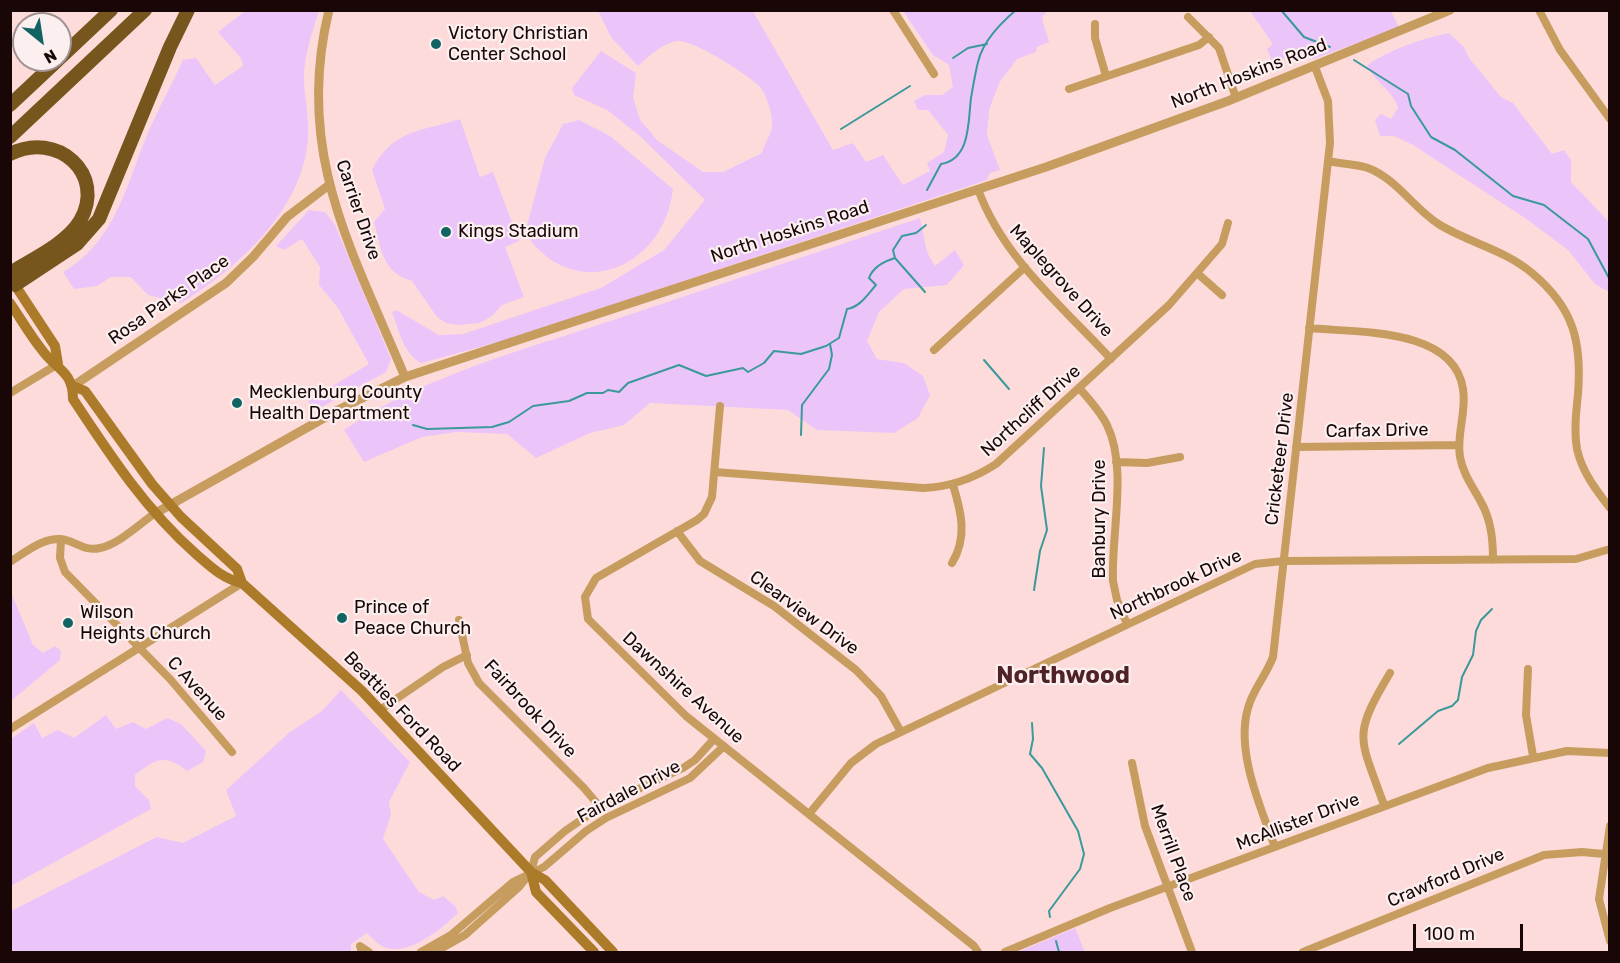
<!DOCTYPE html>
<style>
body{margin:0}
#map{position:relative;width:1620px;height:963px;overflow:hidden;background:#fedbdb;font-family:Rubik,sans-serif}
canvas{display:block}
.frame{position:absolute;inset:0;border:12px solid #190708;pointer-events:none}
.north{position:absolute;left:12px;top:12px;width:60px;height:60px;box-sizing:border-box;background:#fbefef;border:2px solid #a19293;border-radius:50%;rotate:150deg;font-size:16px;font-weight:700;line-height:24px;text-align:center;color:#190708}
.north::after{content:'';display:block;margin:auto;width:21px;height:27px;background:#126364;clip-path:polygon(50% 0,100% 100%,50% 72%,0 100%)}
.scale{position:absolute;left:1413px;top:924px;width:110px;height:27px;box-sizing:border-box;border:3px solid #190708;border-top:0;padding-left:8px;font-size:18px;line-height:21px;white-space:nowrap;color:#190708;-webkit-text-stroke:4px #fbefef;paint-order:stroke}
</style>
<div id="map">
<canvas width="1620" height="963"></canvas>
<div class="frame"></div>
<div class="north">N</div>
<div class="scale">100 m</div>
</div>
<script>
const ctx = document.querySelector('canvas').getContext('2d');
ctx.lineJoin = 'round';
function fillPath(path, color) {
  ctx.fillStyle = color;
  ctx.fill(path, 'evenodd');
}
function trace(path, color, width, dash) {
  ctx.strokeStyle = color;
  ctx.lineWidth = width;
  ctx.lineCap = dash ? 'butt' : 'round';
  ctx.setLineDash(dash || []);
  ctx.stroke(path);
}
function label(font, color, halo, rows, align = 'center') {
  ctx.font = font + ' Rubik,sans-serif';
  ctx.lineWidth = 4.5;
  ctx.setLineDash([]);
  ctx.textBaseline = 'middle';
  ctx.strokeStyle = halo;
  ctx.fillStyle = color;
  for (const [text, x, y, turn = 0] of rows) {
    ctx.save();
    ctx.translate(x, y);
    ctx.rotate((+turn || 0) * Math.PI / 180);
    ctx.textAlign = isNaN(turn) ? turn : align;
    if (halo) ctx.strokeText(text, 0, 0);
    ctx.fillText(text, 0, 0);
    ctx.restore();
  }
}
const green = new Path2D(`
 M245,11H319C312,33 303,58 304,82C305,100 309,118 308,136C305,208 238,268 181,303L148,295L131,277H111L97,286L74,289L63,272C118,240 127,180 151,126C161,104 173,82 183,60L196,58L215,85L243,66L241,58L218,32Z
 M598,11H753L833,150L853,143L866,162L883,155L903,185L930,171L927,163L944,152L948,135L928,110H918L914,101L925,95H942L953,87L949,65L933,55L903,11H1047L1042,18L1049,42L1037,47L1036,52L1017,59L999,83L989,110L987,135L1000,170L990,173L987,180L506,340L421,363C403,353 399,330 392,312L396,310L439,335L463,334L601,288L664,250L705,200L640,136L607,110L574,95L572,88L601,51L636,73L633,97L640,120L657,140L703,172H723L762,153C764,144 773,132 772,123C772,112 766,92 758,85C745,73 693,39 677,41C663,43 648,57 638,66L611,37Z
 M1250,11H1391L1399,27L1314,59L1302,52L1273,63L1267,49L1273,44Z
 M1449,33L1464,47L1469,58L1501,97L1513,103L1552,154L1564,150L1571,160V182L1609,222V292L1595,284L1568,250L1525,218L1413,145L1394,136H1380L1375,120L1381,114L1391,119L1398,108C1393,90 1374,82 1367,65C1391,49 1421,39 1449,33Z
 M460,119L480,177L493,172L519,241L505,247L524,297L502,305L492,316L480,323L458,325L446,323L437,317L412,281C382,273 381,248 374,222L385,209L372,170C393,129 420,132 460,119Z
 M579,120L610,136L673,189C664,270 573,305 525,233L545,158L563,124Z
 M309,210L325,212L335,225L391,359L386,372L322,407H312L308,401L369,364L338,308L319,285L320,267L302,239L284,250L276,246Z
 M920,218L927,252L935,266L955,250L964,265L947,285L904,289L879,312L867,341L877,359L904,363L923,376L930,395L918,418L894,433L817,430L788,410L650,403L624,425L590,433L536,458L507,434L456,432L422,437L364,462L344,430C416,380 512,353 595,326C703,290 812,254 920,218Z
 M10,590L33,645L43,653L55,646L61,651L60,660L11,701Z
 M341,690L410,762L389,802L391,814L383,839L419,892L434,900L443,896L455,906L458,913C443,928 413,952 391,949C381,948 374,940 367,933L351,944V952H11V911L157,837L183,843L236,816L226,790L290,732L322,711Z
 M106,715L116,729L133,722L146,729L167,718L181,724L206,751L203,762L187,771C165,753 156,759 135,775V786L149,800L151,809L11,886V739L34,723L42,738L58,730L74,738Z
 M1075,928L1085,952H1018Z`);
const stream = new Path2D(`
 M1281,10L1304,37L1330,47
 M953,58L968,48L987,44
 M1354,60L1408,94L1411,106L1431,137L1455,150L1513,196L1544,205L1588,239L1610,280
 M841,129L910,86
 M927,190L941,164C971,159 968,121 971,98C973,87 975,74 978,62C983,41 1000,24 1016,10
 M925,292L895,258L893,250L902,236L916,233L926,225
 M984,360L1009,389
 M413,425L427,429L492,427L509,422L533,406L569,401L587,393H603L608,390L619,392L628,383L679,365L706,376L743,368L748,372L764,363L774,351L801,354L826,346L839,338L847,309C860,307 867,295 876,285L869,278C873,267 885,261 895,258
 M801,435L802,405L829,369L832,355L830,344
 M1034,590L1040,551L1047,530L1041,486L1044,448
 M1032,723L1033,739L1030,754L1042,768L1078,831L1084,854L1080,869L1049,911L1050,917
 M1399,744L1438,711L1452,706L1458,700L1462,677L1473,655L1476,631L1481,620L1492,609
 M1056,941L1059,952`);
const minor = new Path2D(`
 M893,10L934,74
 M1539,10L1560,50L1610,119
 M1188,17L1219,48L1236,98
 M1095,24V38L1106,76
 M1069,89L1199,45L1209,37
 M1328,161C1341,164 1356,164 1368,168C1397,179 1414,209 1440,225C1470,243 1505,250 1532,273C1574,308 1582,342 1578,394C1576,413 1574,431 1577,449C1582,472 1596,490 1610,508
 M978,189C1002,257 1063,307 1111,359
 M1197,273L1222,295
 M1309,328C1357,333 1454,327 1463,389C1467,412 1456,434 1460,457C1463,474 1473,487 1481,502C1491,520 1493,539 1493,560
 M934,350L1025,267
 M1079,388C1089,399 1100,411 1107,425C1128,468 1111,533 1113,581L1117,600L1127,624
 M10,393L58,364
 M720,406L712,497L704,514L697,520L596,578L585,597L588,619L686,716L974,946L978,952
 M1296,447L1459,445
 M1116,462L1147,463L1180,457
 M715,472L923,488C950,487 973,479 996,464L1169,305L1222,244L1228,223
 M677,531L700,561L774,606L856,670L881,696L901,732
 M61,539L60,558L65,572L170,679L232,752
 M10,562C27,551 48,533 69,541C80,545 87,551 100,548C119,544 138,525 154,514
 M952,563C968,537 961,511 953,485
 M459,620L468,663L479,683L584,788L600,807
 M1528,669L1526,715L1533,756
 M380,710L443,667L467,655
 M10,729L242,583
 M1132,763L1145,826L1192,952
 M1384,805C1360,737 1351,738 1390,673
 M809,814L851,763L876,744L1255,564L1283,561L1576,559L1610,549
 M1610,826L1599,899L1610,941
 M1275,847C1260,806 1233,746 1250,702C1256,686 1267,673 1273,657L1330,143L1328,101L1315,67
 M362,952L360,946L369,952
 M421,952L451,935L513,882L544,867L586,831L606,818L690,778L724,746
 M435,952L465,935L519,887L531,872L535,857L565,831L600,807L683,768L695,760L714,739
 M1005,952L1110,908L1488,768L1567,751L1610,753
 M1303,952L1544,855L1582,852L1604,854`);
const tertiary = new Path2D(`
 M329,10C294,153 352,250 405,377
 M73,386L226,283L253,257L287,217L329,185
 M154,514L340,409L405,377L1046,167L1228,101L1450,10`);
const secondary = new Path2D(`
 M11,279L55,346L58,364
 M10,303C21,319 30,335 42,350C55,369 73,370 73,399C110,455 145,509 196,554C211,567 223,579 242,583L362,691L531,872L545,880L613,952
 M73,386L85,391L152,484L181,517L237,569L242,583
 M531,872L536,892L594,952`);
const motorway = new Path2D(`
 M60,58L111,10
 M10,105L58,60
 M10,137L145,10
 M10,154C57,130 107,174 80,221C66,244 32,259 10,273
 M15,285L77,244L99,219L170,47L188,10`);
const markers = [
 [436,44,6,"#126364"],
 [446,232,6,"#126364"],
 [237,403,6,"#126364"],
 [342,618,6,"#126364"],
 [68,623,6,"#126364"]
];
const poiNames = [
 ["Victory Christian",448,34],
 ["Center School",448,55],
 ["Kings Stadium",458,232],
 ["Mecklenburg County",249,393],
 ["Health Department",249,414],
 ["Prince of",354,608],
 ["Peace Church",354,629],
 ["Wilson",80,613],
 ["Heights Church",80,634]
];
const streetNames = [
 ["North Hoskins Road",1249,74,-21],
 ["Carrier Drive",358,210,71],
 ["North Hoskins Road",790,232,-18],
 ["Maplegrove Drive",1061,281,48],
 ["Rosa Parks Place",169,300,-35],
 ["Northcliff Drive",1031,411,-42],
 ["Carfax Drive",1377,431,-1],
 ["Cricketeer Drive",1280,459,-83],
 ["Banbury Drive",1100,519,-90],
 ["Northbrook Drive",1176,585,-25],
 ["Clearview Drive",804,613,36],
 ["Dawnshire Avenue",683,688,42],
 ["C Avenue",197,689,48],
 ["Fairbrook Drive",530,709,47],
 ["Beatties Ford Road",402,712,46],
 ["Fairdale Drive",629,792,-28],
 ["McAllister Drive",1298,822,-21],
 ["Merrill Place",1173,853,70],
 ["Crawford Drive",1446,878,-23]
];
const districtNames = [
 ["Northwood",1063,676]
];
fillPath(green, '#ebc5fa');
trace(stream, '#3b999a', 2);
trace(minor, '#c69d5f', 8);
trace(tertiary, '#c69d5f', 9);
trace(secondary, '#ac7b29', 10);
trace(motorway, '#77561e', 14);
for (const [x, y, r, color] of markers) {
  const dot = new Path2D();
  dot.arc(x, y, r, 0, 2 * Math.PI);
  ctx.fillStyle = color;
  ctx.fill(dot);
  trace(dot, '#fbefef', 2);
}
label('18px', '#190708', '#fbefef', poiNames, 'left');
label('18px', '#190708', '#fbefef', streetNames);
label('bold 24px', '#4f2326', '#fbefef', districtNames);
</script>
